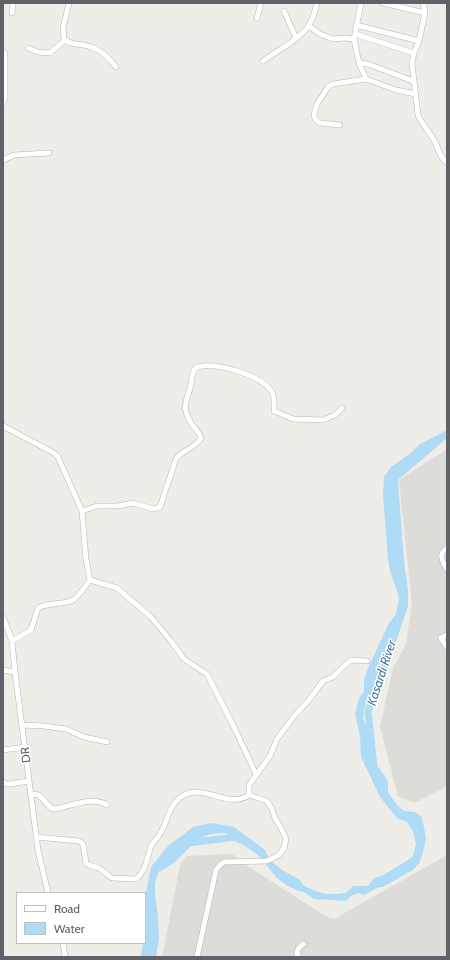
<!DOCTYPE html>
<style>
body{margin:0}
#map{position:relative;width:450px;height:960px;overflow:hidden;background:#efede7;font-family:Cabin,sans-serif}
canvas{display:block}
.frame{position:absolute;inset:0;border:4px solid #5f6266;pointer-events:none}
.legend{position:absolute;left:16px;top:892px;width:130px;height:52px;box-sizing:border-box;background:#fff;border:1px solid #bfc0c2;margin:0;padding:5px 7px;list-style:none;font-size:12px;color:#5f6266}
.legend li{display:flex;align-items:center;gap:8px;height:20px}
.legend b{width:20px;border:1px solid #bfc0c2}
</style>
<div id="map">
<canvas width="450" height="960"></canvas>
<div class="frame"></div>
<ul class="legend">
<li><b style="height:5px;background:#fff"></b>Road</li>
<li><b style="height:11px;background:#b0dbf7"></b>Water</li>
</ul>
</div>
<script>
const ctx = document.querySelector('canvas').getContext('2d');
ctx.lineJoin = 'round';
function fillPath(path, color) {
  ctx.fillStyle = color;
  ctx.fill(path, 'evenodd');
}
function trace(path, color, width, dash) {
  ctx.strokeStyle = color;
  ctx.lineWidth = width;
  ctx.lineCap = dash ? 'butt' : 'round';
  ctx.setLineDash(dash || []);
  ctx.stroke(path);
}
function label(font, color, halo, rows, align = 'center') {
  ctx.font = font + ' Cabin,sans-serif';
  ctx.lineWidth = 3;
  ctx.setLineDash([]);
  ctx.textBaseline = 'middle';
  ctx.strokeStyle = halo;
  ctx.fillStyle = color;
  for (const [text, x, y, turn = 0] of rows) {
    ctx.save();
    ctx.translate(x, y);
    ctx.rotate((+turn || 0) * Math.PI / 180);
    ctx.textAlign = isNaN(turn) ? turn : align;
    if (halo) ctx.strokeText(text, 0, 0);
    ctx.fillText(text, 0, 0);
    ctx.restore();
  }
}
const industrial = new Path2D(`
 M447,449V786L415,803L398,796L380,727L393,668L406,644L412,604L399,480Z
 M232,854L249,867L327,917L334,919L447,855V957H162L180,865L186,856Z`);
const water = new Path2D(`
 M447,430V438L398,480L404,561L408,590V606L394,648L388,651L380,665L374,692L365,706L363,718L370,733L373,745L372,754L375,765L379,768L384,775L388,782V792L397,805L404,811L415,812L422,817L426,838L423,853L420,862L414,869L383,887H379L364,895L358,893L351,896L346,901L314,899L304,892L296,890L286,885L276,877L258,855L226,833L210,834L197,840L174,863L158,873L155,883V896L158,916L159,939L156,957H141L143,943H145V898L151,867L168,846L193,827L211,823L234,827L265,850L270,860L282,870L300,880L303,885L313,890L325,894H337L346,893L353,886H368L374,878L382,876L408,860L413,856L416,844L413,831L407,822L397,818L380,797L361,757L360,736L355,714L359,698L364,692V679L369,666L389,623L396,614L399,597L390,571L388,559L383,494L384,477L391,467L411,453L420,444Z`);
const river = new Path2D(`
 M374,766L368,712L392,643
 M186,845L188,843L236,837L240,840`);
const minor = new Path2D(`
 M69,3L63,28L64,39C71,46 82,43 91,47C101,50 110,59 116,67
 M361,3L354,39L359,63L366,79
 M383,3L425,13L419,41L414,53L412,64L418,115C423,127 434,136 438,149C441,155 441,159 447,162
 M423,3L425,13
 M284,11L296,38
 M12,13L13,3
 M257,18L261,3
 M356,25L419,41
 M309,26L320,34L333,39L344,38L354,39
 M355,34L414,53
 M28,48L38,52L50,53L65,40
 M3,52L5,53V99L3,102
 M263,61C278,50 297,41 308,27C313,20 315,11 317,3
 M359,63L368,64L413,81
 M340,125L320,123L315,119L314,114L317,104L328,87L333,84L366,79L396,90L415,94
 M3,160L14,155L49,153
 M3,426L54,453L58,457L82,511L86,559L90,580C85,587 80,595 73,600C62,605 49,602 38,608L31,630L12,641
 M82,511L97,506H118L133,503L153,509L160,507L176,459C182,450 196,448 201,438C199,430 194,429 191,423C180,405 188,400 191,384C192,378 192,370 197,367C216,362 262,375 272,392C275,397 274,405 274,411L293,419L323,420L335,415L342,408
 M447,548C438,554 442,561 447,569
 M90,580L117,588L151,617L171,641L184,659L207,674L234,727L256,774
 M3,617L12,641L15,672L38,850L48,893
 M447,635L441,638L447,647
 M3,670L15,672
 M22,725L44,726L66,729L84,737L107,742
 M3,750L25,747
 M3,782L6,784H9L29,781
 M30,794L39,795L51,808L55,809C71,806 92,796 107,805
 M36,837L79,841L83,844L86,863L89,865L99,868L112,878L136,879C146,871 147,858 151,846C153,841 158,838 160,834C168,821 169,803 184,795C204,784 229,809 249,795V785L270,756L277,739L295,715L309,700L323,681L333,677L343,667L351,660L367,661
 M63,943L65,957
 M197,957L216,870L220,865L224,862L267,861L279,855L284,848L286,839L281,828L275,818L272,809L267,801L249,795
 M299,957L297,955L298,949L303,944`);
const streetNames = [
 ["DR",26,755,-97]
];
const waterNames = [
 ["Kasardi River",382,673,-72]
];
fillPath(industrial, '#dedcd9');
fillPath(water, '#b0dbf7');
trace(river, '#b0dbf7', 7);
trace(minor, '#b4b7ba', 6);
trace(minor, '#fff', 5);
label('12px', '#5f6266', '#fff', streetNames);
label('italic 13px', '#4a77a0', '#fff', waterNames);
</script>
